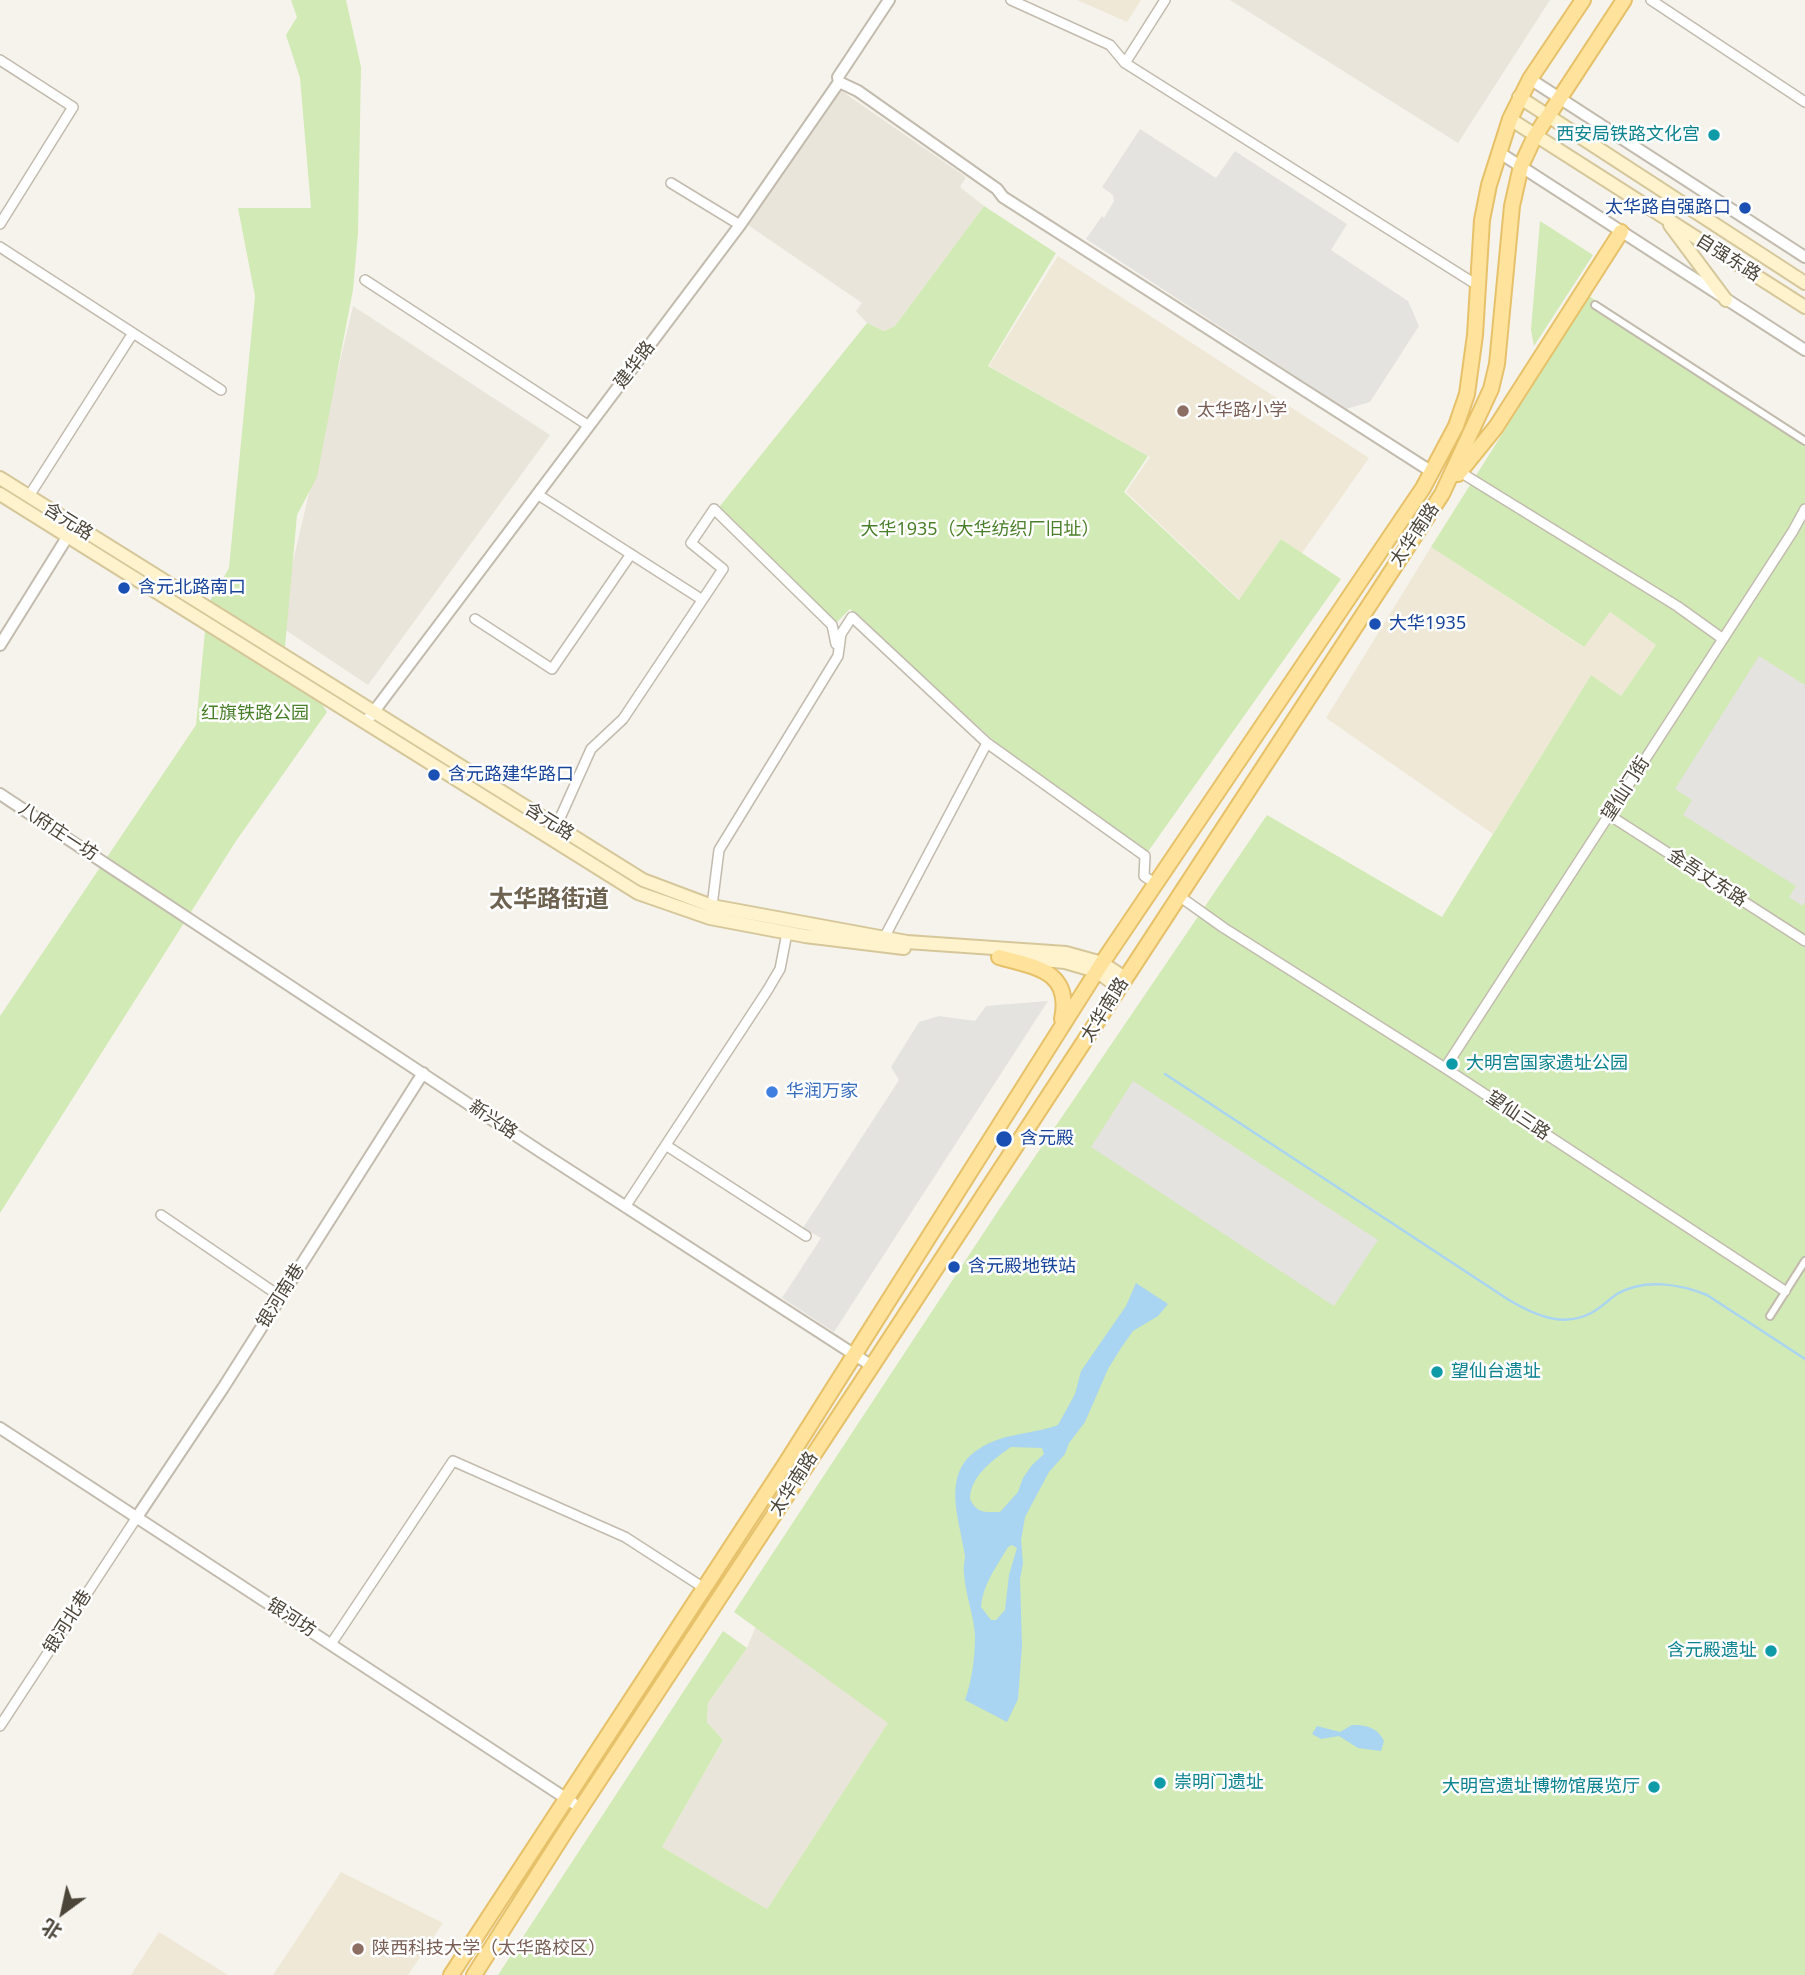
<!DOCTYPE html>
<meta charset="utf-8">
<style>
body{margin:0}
#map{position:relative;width:1805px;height:1975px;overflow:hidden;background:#f6f3ec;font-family:"Noto Sans","Noto Sans SC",sans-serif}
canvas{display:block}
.north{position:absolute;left:28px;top:1877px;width:70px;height:70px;-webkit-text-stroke:5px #fff;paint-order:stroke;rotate:213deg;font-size:19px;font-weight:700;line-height:28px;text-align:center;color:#4b4439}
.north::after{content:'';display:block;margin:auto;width:24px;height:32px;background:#4b4439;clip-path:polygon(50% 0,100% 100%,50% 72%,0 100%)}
</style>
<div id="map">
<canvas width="1805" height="1975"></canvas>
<div class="north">北</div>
</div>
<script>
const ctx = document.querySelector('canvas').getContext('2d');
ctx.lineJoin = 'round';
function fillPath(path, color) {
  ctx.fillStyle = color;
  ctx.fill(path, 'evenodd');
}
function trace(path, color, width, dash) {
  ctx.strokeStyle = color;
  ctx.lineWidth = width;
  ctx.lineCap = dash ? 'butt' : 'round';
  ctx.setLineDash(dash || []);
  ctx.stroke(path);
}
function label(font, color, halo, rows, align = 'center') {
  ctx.font = font + ' "Noto Sans","Noto Sans SC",sans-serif';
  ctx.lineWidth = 5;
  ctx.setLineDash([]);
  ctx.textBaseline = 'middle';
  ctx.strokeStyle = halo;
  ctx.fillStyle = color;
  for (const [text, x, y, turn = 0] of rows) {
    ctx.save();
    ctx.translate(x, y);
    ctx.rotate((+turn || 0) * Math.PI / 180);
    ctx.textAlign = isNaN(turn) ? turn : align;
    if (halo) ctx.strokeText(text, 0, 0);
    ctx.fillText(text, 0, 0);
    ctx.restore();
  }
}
const residential = new Path2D(`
 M1230,0H1550L1458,143Z
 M840,90L966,177L960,187L984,206L895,326L884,331L867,323L856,311L862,303L748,225Z
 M353,306L550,435L368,685L278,625Z
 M756,1626L889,1722L767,1909L662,1847L723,1740L707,1722L708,1703L747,1648Z`);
const education = new Path2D(`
 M1077,0H1141L1127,22Z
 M1058,256L1369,458L1302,553L1281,539L1240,600L1126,492L1150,457L989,366Z
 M1431,547L1583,647L1610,612L1656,645L1621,696L1591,675L1493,834L1326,718Z
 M341,1872L443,1923L408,1975H273Z
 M159,1932L228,1975H131Z`);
const green = new Path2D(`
 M291,0H346L361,67L358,233L353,290L317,477L297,515L285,647L327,712L236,841L0,1213V1016L196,725L205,631L211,599L229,568L255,296L238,208H311L300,78L286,35L297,17Z
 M984,206L1056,253L988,366L1148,456L1124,492L1239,600L1281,539L1341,579L1147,853L993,740L850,609L835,624L725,518L720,506L867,323L884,331L895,326Z
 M1540,221L1593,255L1534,346L1531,330Z
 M1589,296L1805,437V1975H498L723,1631L747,1648L708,1703L707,1722L723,1740L662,1847L767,1909L888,1723L734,1612L998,1211L1267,815L1442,917L1591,675L1621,696L1656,645L1610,612L1584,647L1431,547Z`);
const parking = new Path2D(`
 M1140,129L1216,178L1235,151L1347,224L1331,250L1408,301L1419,326L1370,402L1346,409L1086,239L1102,216L1104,218L1114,201L1113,195L1102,187Z
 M1759,656L1805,685V902L1803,906L1789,897L1796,886L1683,815L1692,800L1675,789Z
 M1048,1001L834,1332L782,1298L821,1238L803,1228L899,1080L891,1067L919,1022L939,1016L975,1021L986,1006Z
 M1133,1081L1378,1240L1334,1306L1091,1147Z`);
const water = new Path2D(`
 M1136,1283L1168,1304L1158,1316L1133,1331L1121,1348L1108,1369L1085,1422L1069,1443L1065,1454L1049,1472L1025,1517L1021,1540L1023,1563L1020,1579L1022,1646L1018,1699L1007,1722L965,1700C972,1680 975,1658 975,1636C974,1615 965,1594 964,1573C963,1567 965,1562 965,1556C961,1524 942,1480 972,1454C999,1432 1027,1436 1058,1425L1075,1394L1081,1371L1126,1306ZM1011,1447L1042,1448L1044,1454L1032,1465L1023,1478L1018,1492L1000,1512C985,1512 977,1514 970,1499C970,1476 994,1459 1011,1447ZM1012,1545L1017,1548L1009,1575L1005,1610L996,1620H991L981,1607C983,1584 997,1566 1008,1547Z
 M1352,1725C1366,1725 1377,1727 1384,1741L1381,1751L1358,1748L1339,1736L1321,1739L1312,1734L1317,1726L1340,1732Z`);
const stream = new Path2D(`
 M1165,1074L1509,1300C1534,1315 1563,1328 1591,1313C1601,1308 1608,1300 1617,1294C1644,1278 1680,1284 1707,1295L1805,1359`);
const pedestrian = new Path2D(`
 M1595,305L1805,441
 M1770,1316L1805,1261`);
const minor = new Path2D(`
 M1011,0L1110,45L1125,63L1477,285
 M1651,0L1805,102
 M0,60L73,107L0,224
 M1125,63L1165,0
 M671,183L740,225
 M0,247L221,390
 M365,280L589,426
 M1460,472L1677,606L1723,639
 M537,494L701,599
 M29,496L133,333
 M475,619L552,669L631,554
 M1609,815L1805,941
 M556,827L591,749L623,719L723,569L691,543L714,509L832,625L836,644
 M1179,896L1224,928L1445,1068L1785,1291
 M712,906L719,850L838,656L841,634L852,617L987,743L1145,856L1144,876L1156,884
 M884,938L987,743
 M1445,1068L1793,531L1805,509
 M667,1146L806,1236
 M625,1207L767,991L780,969L787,933
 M161,1215L281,1297
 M331,1644L453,1461L625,1537L704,1588
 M0,1726L137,1517`);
const tertiary = new Path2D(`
 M1530,79L1805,257
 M839,82L858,91L997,189L1003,197L1432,472
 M1500,153L1805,350
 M0,645L71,531
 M366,722L740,225L839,82L838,77L889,0
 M0,794L541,1152L872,1366
 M0,1428L573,1803
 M137,1517L223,1388L423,1073`);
const secondary = new Path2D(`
 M1519,97L1805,283
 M1510,119L1805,307
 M1670,225L1726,300
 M0,478L643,880L712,906L907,942L1066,953L1102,963L1125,978
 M0,494L638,893L710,918L805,936L904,948
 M1020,958L1065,962L1096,971L1119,987`);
const primary = new Path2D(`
 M1458,474L1496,427L1621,232
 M999,957C1036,967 1072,971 1062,1019
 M451,1975L786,1463L1102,963L1423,488L1456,426L1467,394L1475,335L1482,220L1489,185L1510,119L1530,79L1583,0
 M474,1975L565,1832L872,1366L1442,494L1491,389L1497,364L1512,206L1521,166L1535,136L1624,0`);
const markers = [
 [1714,135,7,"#0f9aa8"],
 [1745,208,7,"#1a4fb4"],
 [1183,411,7,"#8d6e63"],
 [124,588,7,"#1a4fb4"],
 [1375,624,7,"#1a4fb4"],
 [434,775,7,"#1a4fb4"],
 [1452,1064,7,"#0f9aa8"],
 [772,1092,7,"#3f7fe0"],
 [1004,1139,9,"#1a4fb4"],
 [954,1267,7,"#1a4fb4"],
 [1437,1372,7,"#0f9aa8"],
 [1771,1651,7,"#0f9aa8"],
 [1160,1783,7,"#0f9aa8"],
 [1654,1787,7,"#0f9aa8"],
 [358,1949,7,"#8d6e63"]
];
const cultureNames = [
 ["西安局铁路文化宫",1700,135],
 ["大明宫国家遗址公园",1466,1064,"left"],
 ["望仙台遗址",1451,1372,"left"],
 ["含元殿遗址",1757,1651],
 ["崇明门遗址",1174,1783,"left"],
 ["大明宫遗址博物馆展览厅",1640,1787]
];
const transitNames = [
 ["太华路自强路口",1731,208,"right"],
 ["含元北路南口",138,588],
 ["大华1935",1389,624],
 ["含元路建华路口",448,775],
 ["含元殿",1020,1139],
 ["含元殿地铁站",968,1267]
];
const streetNames = [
 ["自强东路",1728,258,32],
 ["建华路",635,365,-53],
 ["含元路",68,522,32],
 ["太华南路",1415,535,-56],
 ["望仙门街",1626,789,-57],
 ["含元路",549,822,32],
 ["八府庄一坊",58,832,33],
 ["金吾丈东路",1707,878,33],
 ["太华南路",1105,1010,-58],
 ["望仙三路",1518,1116,34],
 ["新兴路",493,1120,34],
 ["银河南巷",281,1296,-58],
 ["太华南路",794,1484,-57],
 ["银河坊",291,1618,33],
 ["银河北巷",68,1622,-57]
];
const educationNames = [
 ["太华路小学",1197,411],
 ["陕西科技大学（太华路校区）",372,1949]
];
const parkNames = [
 ["大华1935（大华纺织厂旧址）",980,530],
 ["红旗铁路公园",255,714]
];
const shopNames = [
 ["华润万家",786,1092]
];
const districtNames = [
 ["太华路街道",549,900]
];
fillPath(residential, '#eae5da');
fillPath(education, '#efe8d6');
fillPath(green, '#d2eab5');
fillPath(parking, '#e5e3e0');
fillPath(water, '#a9d4f2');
trace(stream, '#a9d4f2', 2.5);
trace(pedestrian, '#c2bbae', 10);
trace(minor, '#c2bbae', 12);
trace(tertiary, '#c2bbae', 14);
trace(secondary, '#d6c79b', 16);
trace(primary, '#e6c16a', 18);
trace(pedestrian, '#fff', 6);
trace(minor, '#fff', 9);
trace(tertiary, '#fff', 10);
trace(secondary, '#fff3cd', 12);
trace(primary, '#ffe39c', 14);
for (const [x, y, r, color] of markers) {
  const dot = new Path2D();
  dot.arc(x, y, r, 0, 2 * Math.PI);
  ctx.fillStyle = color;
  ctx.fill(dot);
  trace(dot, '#fff', 2.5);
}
label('18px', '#0d838f', '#fff', cultureNames, 'right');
label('18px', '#164399', '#fff', transitNames, 'left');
label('18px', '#4b4439', '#fff', streetNames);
label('18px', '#785e54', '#fff', educationNames, 'left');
label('18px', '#4a7f2a', '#fff', parkNames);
label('18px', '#366cbe', '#fff', shopNames, 'left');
label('bold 24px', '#6e6250', '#fff', districtNames);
</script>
